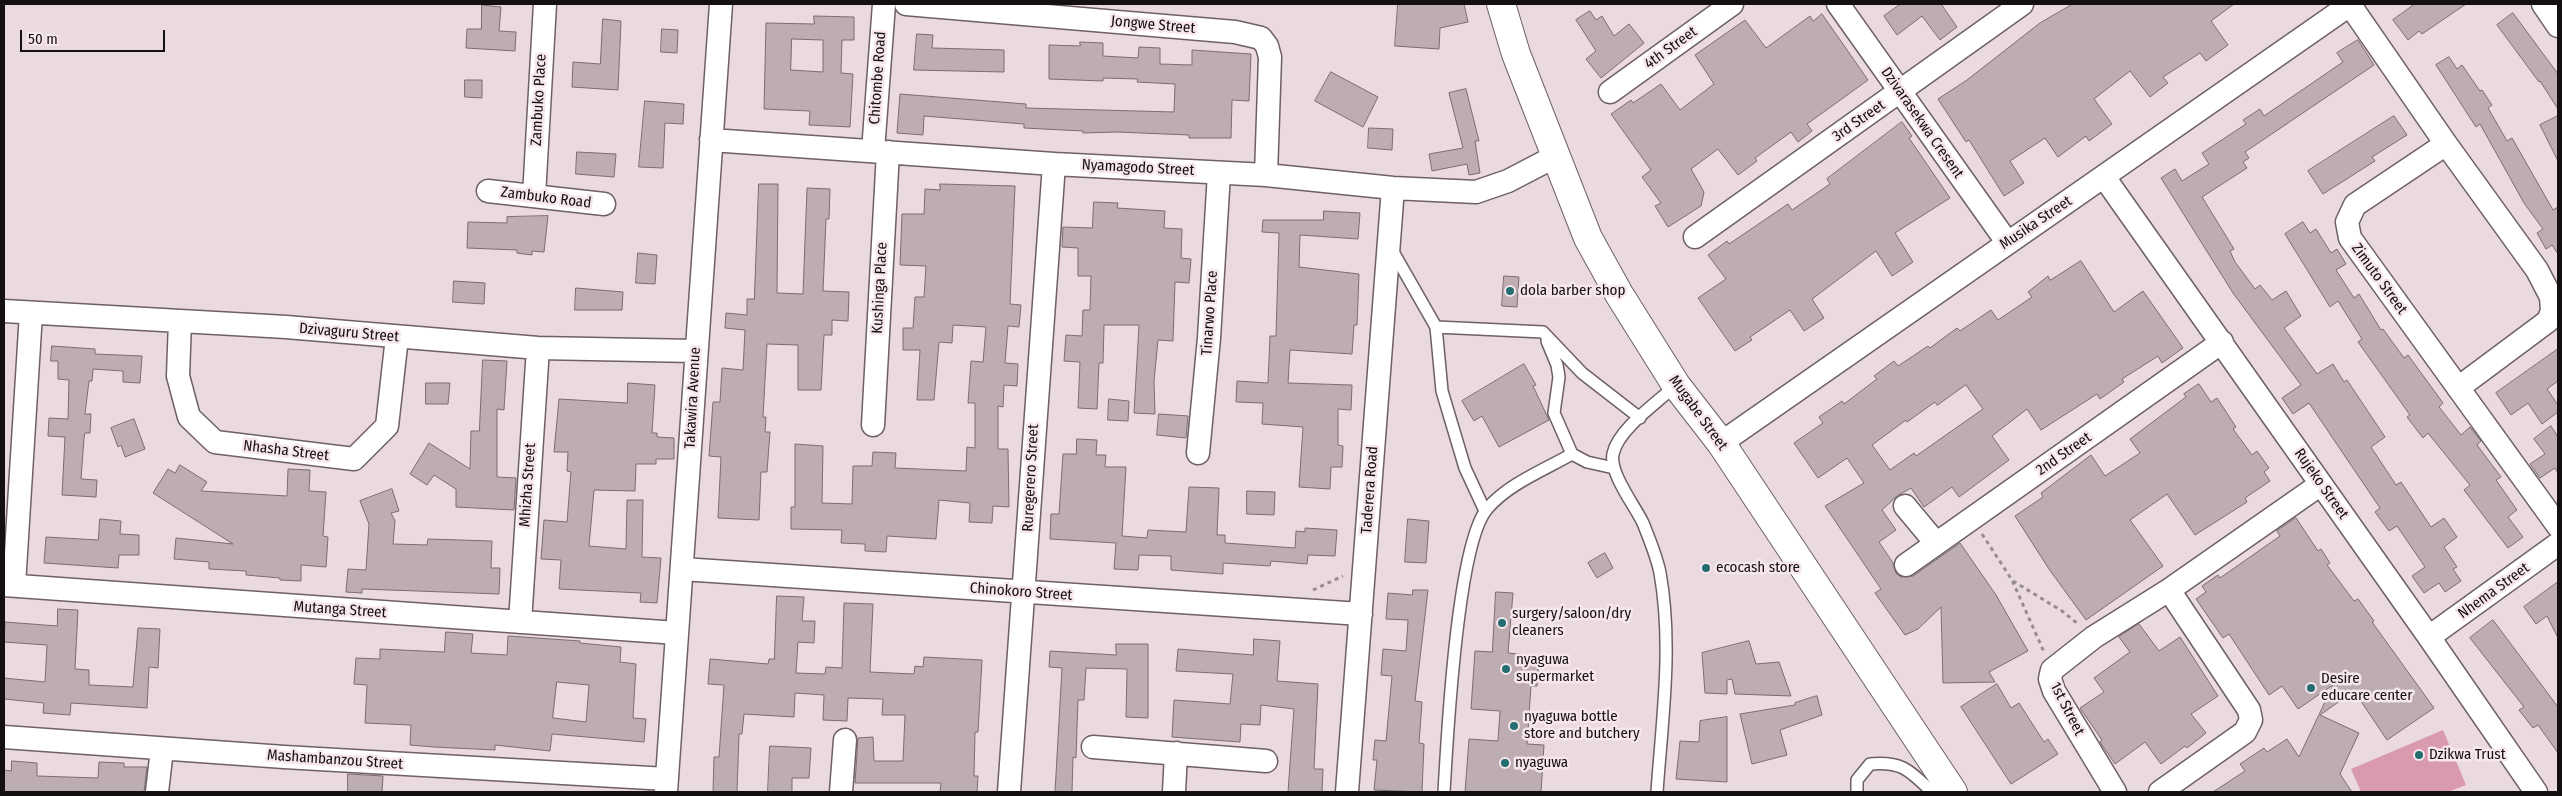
<!DOCTYPE html>
<style>
body{margin:0}
#map{position:relative;width:2562px;height:796px;overflow:hidden;background:#ead9de;font-family:"Fira Sans Condensed",sans-serif}
canvas{display:block}
.frame{position:absolute;inset:0;border:5px solid #140f10;pointer-events:none}
.scale{position:absolute;left:20px;top:30px;width:145px;height:22px;box-sizing:border-box;border:2px solid #140f10;border-top:0;padding-left:6px;font-size:15px;line-height:18px;white-space:nowrap;color:#140f10;-webkit-text-stroke:4px #f7e6eb;paint-order:stroke}
</style>
<div id="map">
<canvas width="2562" height="796"></canvas>
<div class="frame"></div>
<div class="scale">50 m</div>
</div>
<script>
const ctx = document.querySelector('canvas').getContext('2d');
ctx.lineJoin = 'round';
function fillPath(path, color) {
  ctx.fillStyle = color;
  ctx.fill(path, 'evenodd');
}
function trace(path, color, width, dash) {
  ctx.strokeStyle = color;
  ctx.lineWidth = width;
  ctx.lineCap = dash ? 'butt' : 'round';
  ctx.setLineDash(dash || []);
  ctx.stroke(path);
}
function label(font, color, halo, rows, align = 'center') {
  ctx.font = font + ' "Fira Sans Condensed",sans-serif';
  ctx.lineWidth = 5;
  ctx.setLineDash([]);
  ctx.textBaseline = 'middle';
  ctx.strokeStyle = halo;
  ctx.fillStyle = color;
  for (const [text, x, y, turn = 0] of rows) {
    ctx.save();
    ctx.translate(x, y);
    ctx.rotate((+turn || 0) * Math.PI / 180);
    ctx.textAlign = isNaN(turn) ? turn : align;
    if (halo) ctx.strokeText(text, 0, 0);
    ctx.fillText(text, 0, 0);
    ctx.restore();
  }
}
const green = new Path2D(`
 M2443,730L2466,785L2448,792H2361L2351,769Z`);
const building = new Path2D(`
 M1398,4H1464L1468,22L1440,28L1439,49L1395,46Z
 M1901,4H1941L1957,27L1940,40L1922,16L1897,35L1884,16Z
 M2073,4H2234L2211,21L2228,45L2206,61L2200,53L2163,77L2168,83L2150,97L2130,71L2094,99L2112,124L2089,141L2086,136L2058,157L2045,138L2010,161L2024,183L2004,196L1969,140L1966,142L1938,99L1967,80L2040,23Z
 M2415,4H2466L2422,34L2419,31L2408,40L2393,20Z
 M482,5L501,7L499,31L516,32L515,51L466,48L467,29H481Z
 M1590,11L1596,20L1602,16L1614,36L1629,24L1644,43L1601,78L1586,59L1596,51L1576,20Z
 M2513,13L2558,74V109L2540,81L2539,82L2497,25Z
 M1822,14L1868,80L1807,124L1812,131L1798,142L1791,132L1755,158L1757,161L1738,175L1718,149L1691,169L1704,192L1701,206L1668,227L1655,206L1661,203L1642,177L1651,170L1611,114L1631,100L1633,103L1661,84L1680,110L1714,84L1695,55L1745,20L1766,48L1810,16L1813,21Z
 M814,16L854,17V40H842L841,73L853,74L850,127L809,125L810,111L764,109L766,23L814,24ZM792,39L823,40V72L791,70Z
 M603,19L621,21L618,90L572,87L573,62L600,64Z
 M662,29L678,30L677,53L661,52Z
 M917,34L933,35L932,48L1004,50V72L914,70Z
 M2358,40L2374,65L2245,152L2249,158L2243,162L2247,168L2202,197L2234,249L2230,251L2235,262L2255,289L2260,285L2272,300L2286,291L2301,316L2284,328L2317,374L2333,364L2344,382L2347,380L2385,437L2371,447L2396,485L2401,482L2431,527L2444,518L2457,537L2444,547L2457,567L2453,569L2461,581L2445,592L2439,583L2424,593L2412,576L2425,567L2397,526L2389,531L2375,512L2380,508L2309,403L2293,414L2282,398L2301,385L2233,293L2161,178L2175,169L2182,181L2209,164L2202,153L2246,124L2243,120L2260,109L2264,116L2343,62L2337,53Z
 M1080,42L1103,43V56L1138,58L1139,47L1160,48V64L1192,65V50L1251,54L1249,101L1232,100L1231,138H1189V135L1117,132L1083,133V131L1024,128V124L924,116L923,135L897,133L900,94L1026,104V108L1174,112L1175,84L1137,82L1138,79L1103,78V81L1049,79V45L1080,46Z
 M2449,57L2457,69L2462,65L2480,91L2482,90L2492,105L2488,108L2507,141L2512,138L2553,210L2558,207V254L2552,245L2546,249L2537,233L2543,229L2524,203L2480,124L2476,127L2436,65Z
 M1331,72L1378,97L1363,127L1315,101Z
 M465,80H482V98L465,97Z
 M1466,89L1479,141H1475L1480,173L1469,175L1467,164L1432,171L1429,154L1463,148L1449,93Z
 M645,101L684,104L683,124L665,123L663,168L639,167Z
 M2394,116L2407,135L2372,157L2375,161L2323,194L2308,171Z
 M2558,116V161L2540,125Z
 M1902,122L1912,136L1909,138L1950,198L1895,233L1913,262L1892,276L1876,251L1812,299L1824,318L1804,331L1790,310L1750,337L1752,340L1735,351L1698,298L1726,279L1708,255L1727,241L1729,244L1788,204L1792,210L1830,184L1827,179Z
 M1369,128L1393,129L1392,150L1368,148Z
 M577,152L616,154L614,177L576,174Z
 M759,184H778L777,293L803,294L807,188L830,189L829,219H826L823,291L849,292L848,321L832,320V335H824L821,390H798V345L767,344L763,417H766L765,432H770L767,472H761L759,520L718,518L721,457L709,456L713,402H720L722,368L743,370L745,330L725,328L726,313L747,315V299H754Z
 M940,184L1015,186L1010,304L1021,305L1019,327L1008,326L1005,363L1018,364L1017,386L1004,385L1003,407L998,406V449H1008L1009,507L993,506L992,523L969,522L970,503L939,500L936,539L887,536L886,552L865,551V544L841,543L842,530L791,529V507H795V444L823,446L822,503L852,504L853,466H872L873,452L896,453L895,468L966,471L967,447L975,448V403H968L971,361L983,362L986,327L953,325L952,343L939,342L934,400H917L920,350H903V328H913L915,297H924L926,266L900,265L902,214H924L925,189L940,190Z
 M1094,202L1118,203L1117,208L1165,211L1164,228L1182,229L1181,258L1191,259L1189,283L1175,282L1173,341L1158,340L1154,381L1155,414L1134,413L1139,325H1104L1103,363H1099L1097,409L1078,408L1080,362L1064,361L1066,335L1082,336L1083,310H1090L1091,276H1078V248L1062,247L1063,227L1092,228Z
 M1324,211L1360,213L1358,239L1300,235L1299,267L1359,274L1357,325H1354L1352,354L1290,350L1288,383L1352,385L1351,410L1338,409V445L1343,446L1342,467H1331L1330,489L1299,487L1303,427L1262,424L1263,403L1236,402L1237,381L1268,383L1270,336H1276L1279,233L1262,232L1263,220H1323Z
 M548,216L544,252L532,251V255L517,253V250L467,248L468,222L507,223V217Z
 M2303,222L2310,233L2316,229L2331,253L2337,249L2346,264L2336,270L2354,298L2359,294L2381,330L2383,329L2404,358L2408,355L2443,403L2439,407L2461,435L2470,427L2481,441L2477,445L2501,477L2496,480L2517,510L2508,517L2523,537L2508,548L2464,490L2470,485L2428,433L2423,438L2407,417L2410,415L2358,342L2362,339L2338,301L2330,307L2285,234Z
 M638,253L657,255L655,284L636,283Z
 M2081,261L2114,312L2143,291L2183,348L2162,363L2158,356L2122,379L2124,382L2100,399L2097,394L2041,430L2027,409L1992,436L2009,460L1959,497L1952,487L1924,507L1911,488L1897,496L1882,510L1896,530L1879,542L1893,563L1896,573L1901,577L1913,576L1960,543L1996,595L2028,651L1989,672L1995,682L1943,683L1941,607L1918,629L1905,635L1875,593L1881,589L1825,506L1864,483L1847,458L1818,478L1794,443L1823,423L1819,417L1842,401L1844,404L1877,379L1874,376L1894,361L1898,366L1928,346L1930,348L1957,328L1960,331L1991,310L1998,320L2032,297L2028,292L2048,276L2050,280ZM1966,385L1983,409L1916,456L1914,453L1890,470L1872,445L1906,420L1907,422L1935,402L1937,405Z
 M1504,276L1519,277L1517,307L1502,306Z
 M454,281L485,283L484,304L453,302Z
 M576,288L623,292L622,310H575Z
 M52,346L95,349V354L142,356L140,383L123,382V371L93,369L92,381H89L85,414H91L90,433H85L84,438L81,479L97,480L96,497L62,495L65,437L48,436L49,418L68,419L69,380L58,379V361H51Z
 M2558,349V381L2547,389L2558,405V412L2542,424L2528,403L2511,415L2496,393Z
 M483,360L507,361L504,410L497,409V477L516,478L514,510L456,507V489L434,475L427,485L410,474L429,443L470,469L471,431H479Z
 M1524,364L1536,385L1533,386L1549,420L1499,447L1482,416L1474,421L1462,401Z
 M426,383H450L448,404H426Z
 M628,383L655,385L652,433H657V437L674,438V459H656V464H636L635,491L594,490L589,546L626,549L627,500H643L642,557L661,558L657,603L640,602L641,593L559,589L561,560L541,559L544,520L567,522L571,472L567,471L568,452H554L559,399L627,403Z
 M2199,384L2211,402L2217,398L2236,427L2233,429L2252,455L2257,451L2269,468L2264,472L2270,481L2245,498L2247,502L2195,535L2167,494L2130,520L2163,566L2086,620L2049,569L2015,516L2043,497L2041,493L2091,455L2105,476L2140,453L2130,439L2186,397L2184,394Z
 M1109,399L1129,401L1128,421L1108,420Z
 M1159,414L1188,416L1186,438L1157,435Z
 M134,419L145,449L125,457L121,445L118,447L111,428Z
 M2551,426L2558,437V473L2555,468L2540,478L2530,464L2545,454L2534,439Z
 M1077,439L1097,440L1096,455H1106L1105,467H1126L1122,536L1147,538L1148,530L1186,532L1189,487L1219,488L1217,535H1225V543L1295,548L1296,531L1305,532V528L1337,530L1335,556L1308,555L1307,564L1271,561L1270,566L1223,563V574L1171,570V556L1139,555L1138,570L1114,569L1116,543L1050,539L1051,514H1059L1063,454H1076Z
 M180,465L207,482L201,491L287,496L288,469L310,470L309,491L326,492L323,536L328,537L326,567L301,565V581L280,580V578L246,575V571L209,569V562L174,559L176,538L233,544L153,493L168,469L175,473Z
 M392,489L399,511L391,513L395,521L393,544L427,545L428,539L492,541L491,568H500L499,594L362,589V593L346,592L348,569L366,570L369,524L360,501Z
 M1247,491L1275,492L1274,515L1247,514Z
 M2296,518L2318,551L2321,549L2330,563L2327,565L2354,601L2358,599L2374,621L2372,622L2434,708L2387,740L2354,691L2320,715L2359,733L2340,774L2352,792H2213L2245,771L2240,764L2264,748L2267,752L2287,739L2299,757L2333,685L2298,709L2282,686L2269,695L2229,634L2223,638L2196,599L2206,592L2202,586L2218,575L2220,578L2280,536L2277,531Z
 M100,519L121,521L120,534L139,535V555H119L118,568L44,563L46,537L98,540Z
 M1408,519L1429,521L1426,563L1405,562Z
 M1605,553L1613,568L1597,578L1588,563Z
 M2558,582V638L2547,616L2536,624L2524,607Z
 M1413,590H1428L1415,701L1422,702L1419,743L1424,744L1422,792L1374,790L1377,760H1373L1375,740L1386,741L1392,676L1381,675L1383,649L1406,651L1408,620L1386,619L1388,593L1412,595Z
 M1496,592L1513,593L1508,653L1539,656L1537,686H1531L1527,744L1544,745L1541,792H1465L1469,739L1498,741L1500,711L1471,709L1475,651L1492,652Z
 M777,596L804,597L802,621H815L814,643L798,642L796,673L825,674L826,667L842,668L844,603L873,604L870,672L914,674L915,666L923,667L924,657L982,660L978,732H975L974,776H978L977,792H940L941,783H855L858,738L873,737L874,761H903L905,715H882L883,699L848,698L847,721L823,720L824,695L795,693L794,717L744,714L742,734H739L737,792H713L714,757H719L724,685L708,684L710,659L768,664L769,659H774Z
 M58,609L78,610L75,669L89,670V685L133,687L138,628L160,629L158,668L149,667L147,708L71,703L70,715L43,713L44,703L4,699V678L45,682L47,645L4,642L5,622L57,626Z
 M2493,620L2558,707V753L2538,725L2533,728L2519,710L2524,707L2470,638Z
 M2139,624L2159,651L2180,637L2218,696L2191,714L2206,733L2187,748L2185,746L2161,764L2145,742L2115,764L2100,742L2102,740L2080,708L2104,692L2094,678L2130,652L2119,637Z
 M446,632L473,634L471,653L507,655L508,636L580,641V643L621,647L620,662L636,664L633,718L646,719L644,742L552,734L550,751L495,745V750L434,747L410,745L411,725L365,723L367,685L354,684L356,658L380,659V649L444,652ZM557,682L589,685L586,722L553,718Z
 M1254,639L1280,641L1277,681L1318,684L1314,769H1323L1322,792H1288L1294,709L1261,705L1260,725L1241,724L1240,742L1172,737L1174,700L1230,704L1233,674L1176,671L1178,649L1253,655Z
 M1749,641L1756,664L1779,662L1791,696L1735,694L1732,679L1727,680V694L1705,693L1702,653Z
 M1116,644H1148V718L1126,717L1127,669L1086,668L1084,700H1078L1076,758L1073,757L1072,792H1055L1062,668L1049,667L1050,651L1116,655Z
 M1997,684L2011,708L2019,703L2044,742L2048,739L2058,754L2011,784L1961,707Z
 M1817,696L1822,715L1780,730L1787,755L1752,764L1740,714L1795,705V703Z
 M1727,717V782L1676,779L1680,741L1699,742L1700,721Z
 M770,746L811,748L809,778H792V792H768Z
 M12,761L37,763V776L98,778L99,762L124,763V767H147L144,792H4V770L11,771Z
 M348,774L383,776L382,792H348Z`);
const path = new Path2D(`
 M1982,534L2012,580L2044,652
 M2013,581L2062,611L2078,624
 M1313,590L1343,576`);
const lane = new Path2D(`
 M1392,250L1436,327L1543,332L1582,373L1640,418
 M1436,327L1442,391L1465,468L1485,511
 M1547,341L1557,365L1559,377L1554,413L1572,454L1587,462L1614,468
 M1444,792C1447,740 1457,544 1487,509C1508,484 1544,470 1572,454
 M1657,792C1662,720 1673,645 1660,573C1657,557 1649,538 1643,523C1635,506 1609,473 1613,454C1618,429 1657,403 1676,385
 M1857,792V780L1870,764C1903,761 1910,771 1932,792`);
const street = new Path2D(`
 M906,4L1235,32L1261,38L1267,46L1270,57L1266,175
 M1838,4L2007,242
 M2543,4L2558,26
 M2350,5L2446,144L2355,205L2347,222L2350,238L2558,526
 M1610,92L1732,4
 M711,140L1054,164L1266,175L1393,188L1476,192L1508,181L1556,156
 M2446,144L2537,270L2551,297L2552,311L2548,321L2458,388
 M873,151L884,4
 M2104,177L2429,637L2536,792
 M488,191L604,204
 M534,196L545,4
 M1695,237L2022,4
 M4,311L286,327L538,348L695,351
 M180,321L178,376L189,417L215,442L354,459L387,426L397,337
 M873,425L888,152
 M1721,443L2351,4
 M1198,453L1209,338L1219,173
 M1905,506L1935,542
 M1906,565L2222,342
 M682,569L1361,614
 M4,585L677,633
 M14,585L31,313
 M520,622L538,348
 M2429,637L2558,544
 M4,737L284,757L667,779
 M1093,747L1266,761
 M157,792L162,749
 M666,792L721,4
 M841,792L845,740
 M1009,792L1054,164
 M1174,792L1176,753
 M1347,792L1393,188
 M2115,792L2054,691L2050,679L2052,670L2094,637L2169,590L2321,484
 M2160,792L2245,732L2251,720L2249,710L2169,590`);
const secondary = new Path2D(`
 M1501,4L1516,54L1588,238L1619,294L1676,385L1721,443L1953,792`);
const markers = [
 [1510,291,5,"#226e70"],
 [1706,568,5,"#226e70"],
 [1502,623,5,"#226e70"],
 [1506,669,5,"#226e70"],
 [2311,688,5,"#226e70"],
 [1514,726,5,"#226e70"],
 [2419,755,5,"#226e70"],
 [1505,763,5,"#226e70"]
];
const streetNames = [
 ["Jongwe Street",1153,25,5],
 ["4th Street",1671,48,-36],
 ["Chitombe Road",878,78,-86],
 ["Zambuko Place",539,100,-87],
 ["3rd Street",1859,121,-35],
 ["Dzivarasekwa Cresent",1922,123,55],
 ["Nyamagodo Street",1138,168,3],
 ["Zambuko Road",546,198,7],
 ["Musika Street",2036,223,-34],
 ["Zimuto Street",2379,279,54],
 ["Kushinga Place",880,288,-87],
 ["Tinarwo Place",1210,313,-86],
 ["Dzivaguru Street",349,333,5],
 ["Takawira Avenue",693,398,-87],
 ["Mugabe Street",1698,413,54],
 ["Nhasha Street",286,451,7],
 ["2nd Street",2064,454,-35],
 ["Ruregerero Street",1031,478,-87],
 ["Rujeko Street",2321,484,55],
 ["Mhizha Street",528,485,-86],
 ["Taderera Road",1370,490,-86],
 ["Nhema Street",2494,591,-36],
 ["Chinokoro Street",1021,592,4],
 ["Mutanga Street",340,610,4],
 ["1st Street",2067,709,63],
 ["Mashambanzou Street",335,760,4]
];
const poiNames = [
 ["dola barber shop",1520,291],
 ["ecocash store",1716,568],
 ["surgery/saloon/dry",1512,614],
 ["cleaners",1512,631],
 ["nyaguwa",1516,660],
 ["supermarket",1516,677],
 ["Desire",2321,679],
 ["educare center",2321,696],
 ["nyaguwa bottle",1524,717],
 ["store and butchery",1524,734],
 ["Dzikwa Trust",2429,755],
 ["nyaguwa",1515,763]
];
fillPath(green, '#d99aad');
fillPath(building, '#bdadb1');
trace(building, '#7a6c70', 1);
trace(lane, '#6e6064', 14);
trace(street, '#6e6064', 25);
trace(secondary, '#6e6064', 30);
trace(path, '#988c8f', 3, [4, 4]);
trace(lane, '#fff', 11);
trace(street, '#fff', 22);
trace(secondary, '#fff', 28);
for (const [x, y, r, color] of markers) {
  const dot = new Path2D();
  dot.arc(x, y, r, 0, 2 * Math.PI);
  ctx.fillStyle = color;
  ctx.fill(dot);
  trace(dot, '#f7e6eb', 2);
}
label('15px', '#140f10', '#f7e6eb', streetNames);
label('15px', '#140f10', '#f7e6eb', poiNames, 'left');
</script>
